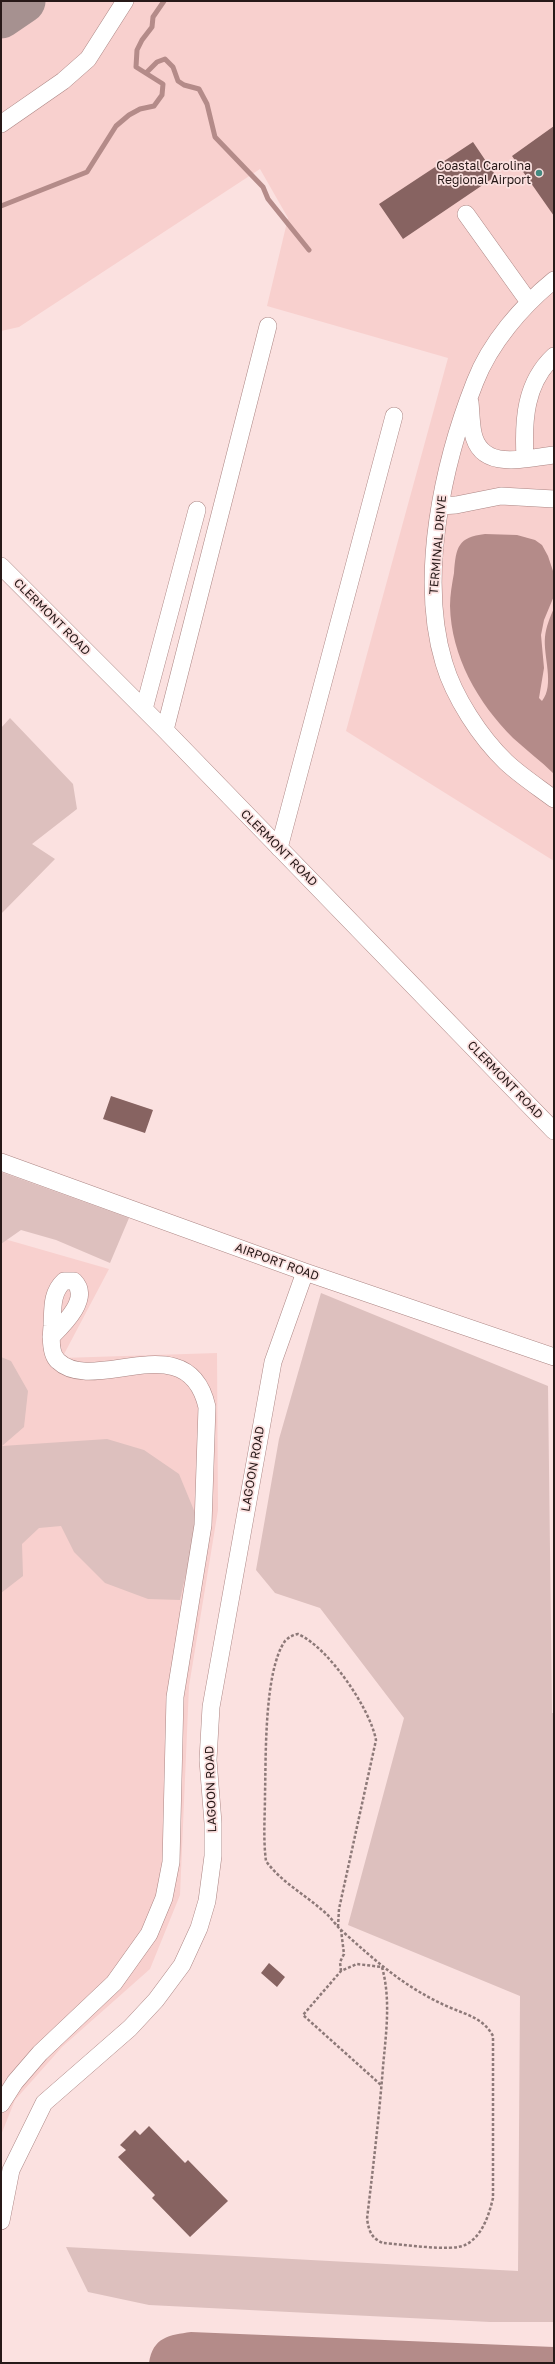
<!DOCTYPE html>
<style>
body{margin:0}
#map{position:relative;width:555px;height:2364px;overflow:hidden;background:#fbe1e0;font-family:"Golos Text",sans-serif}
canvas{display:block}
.frame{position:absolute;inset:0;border:2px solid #271918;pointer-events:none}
</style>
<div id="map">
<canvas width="555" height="2364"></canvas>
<div class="frame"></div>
</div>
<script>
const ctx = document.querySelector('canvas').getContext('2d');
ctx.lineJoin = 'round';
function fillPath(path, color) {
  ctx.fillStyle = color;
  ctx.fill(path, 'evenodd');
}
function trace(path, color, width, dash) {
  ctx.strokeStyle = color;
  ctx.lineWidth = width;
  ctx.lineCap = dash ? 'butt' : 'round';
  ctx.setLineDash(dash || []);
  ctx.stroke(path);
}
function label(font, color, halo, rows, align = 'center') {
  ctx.font = font + ' "Golos Text",sans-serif';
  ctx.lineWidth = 3.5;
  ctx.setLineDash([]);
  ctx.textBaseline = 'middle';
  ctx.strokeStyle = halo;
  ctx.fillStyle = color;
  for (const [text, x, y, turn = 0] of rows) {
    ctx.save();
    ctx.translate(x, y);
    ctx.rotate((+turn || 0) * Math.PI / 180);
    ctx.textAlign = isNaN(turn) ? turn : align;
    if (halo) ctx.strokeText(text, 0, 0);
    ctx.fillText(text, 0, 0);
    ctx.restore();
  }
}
const built = new Path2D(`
 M1,1H554V861L346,731L448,358L267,306L288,218L260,169L19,327L1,331Z
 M1,1238L109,1269L62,1358L217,1353L218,1510L189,1686L180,1895L150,1969L62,2047L15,2100L1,2135Z`);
const green = new Path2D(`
 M10,718L73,784L77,809L32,844L55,859L1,914V728Z
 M1,1172L129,1218L110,1263L56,1240L21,1230L1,1244Z
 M321,1293L548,1386L552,1713H554V2322H490L149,2305L88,2292L66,2247L518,2271L520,1996L348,1925L404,1718L320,1608L275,1593L256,1570L279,1439Z
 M1,1357L11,1361L28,1391L24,1427L2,1446L107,1439L144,1450L179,1474L198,1520L180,1600L148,1599L105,1583L74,1552L61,1526L39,1528L22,1544L23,1576L1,1593Z`);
const water = new Path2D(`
 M485,534L517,535L535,540L542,545L548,556L554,574V596L544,620L541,635L544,668L539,698L542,701C555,685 543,656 545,637C546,627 550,617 554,608V774C541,761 526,750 513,738C478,703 451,656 450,606C450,595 452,584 454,573C456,547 458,537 485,534Z
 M191,2332L554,2347V2363H149C153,2337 169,2335 191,2332Z`);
const stream = new Path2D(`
 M146,73L157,62L165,59L173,67L178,81L184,85L199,89L207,104L215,137L263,187L268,199L309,250
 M1,206L87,172L116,126L129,115L140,109L154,106L162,95L163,84L136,67L137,50L142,40L152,27L153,17L164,1`);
const taxiway = new Path2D(`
 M1,16L23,1`);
const building = new Path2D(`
 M554,126V216L512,156Z
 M473,142L496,176L403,239L379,204Z
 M111,1096L153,1110L145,1133L103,1119Z
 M269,1963L285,1977L277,1987L261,1973Z
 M149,2126L185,2163L188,2160L228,2201L190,2237L152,2198L155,2195L118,2157L126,2150L120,2145L135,2130L140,2135Z`);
const path = new Path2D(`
 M338,1927L339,1909L376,1740C370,1708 328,1647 298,1634C293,1635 289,1637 285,1641C264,1671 266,1757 265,1794C265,1816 263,1839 266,1861C280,1881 304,1894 322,1910C329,1915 335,1924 341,1930C378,1963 405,1988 451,2008C468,2015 484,2019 493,2036V2198C489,2215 482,2237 465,2245C451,2252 401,2244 383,2243C371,2238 369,2231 367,2219C373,2168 379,2118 383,2067C386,2033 391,2000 382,1967L357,1964L341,1971L303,2015L381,2085
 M341,1971L340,1962L344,1954L341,1930`);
const minor = new Path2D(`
 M1,124L63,81L88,59L125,1
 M466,214L529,302
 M554,280C522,306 490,343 475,382C443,463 418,577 444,663C454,697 480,737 506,762C521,776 538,787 554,799
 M470,402C471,412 471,423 473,433C481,472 526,458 554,455
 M525,458C523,420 525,383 554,356
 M440,506L456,505L501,496L554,499
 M1,566L165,730L554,1131
 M144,709L197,510
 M165,730L268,326
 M279,848L394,416
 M1,1162L305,1272L554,1357
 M1,2104L15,2082L40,2053L114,1983L149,1934L164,1898L171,1862L175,1697L203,1525L207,1407C188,1323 94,1396 58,1361C50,1354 51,1336 52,1326C53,1309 51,1293 64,1281H74C91,1298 64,1324 51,1337
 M1,2221L11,2170L44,2103L130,2028L156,2000L182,1965L199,1928L207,1901L213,1856V1823L208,1760L211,1707L273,1362L305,1272`);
const markers = [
 [539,173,4,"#448a81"]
];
const poiNames = [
 ["Coastal Carolina",531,166],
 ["Regional Airport",531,180]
];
const streetNames = [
 ["TERMINAL DRIVE",438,545,-85],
 ["CLERMONT ROAD",52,617,45],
 ["CLERMONT ROAD",279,848,45],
 ["CLERMONT ROAD",505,1080,46],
 ["AIRPORT ROAD",277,1262,20],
 ["LAGOON ROAD",253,1469,-80],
 ["LAGOON ROAD",211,1789,-92]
];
fillPath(built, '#f8d0ce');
fillPath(green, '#ddc0be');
fillPath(water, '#b48b89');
trace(stream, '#b48b89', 5);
trace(taxiway, '#a69190', 45);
fillPath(building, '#876361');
trace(minor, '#ac8684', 18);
trace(path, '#8d7978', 2.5, [3, 2]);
trace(minor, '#fff', 17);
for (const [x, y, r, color] of markers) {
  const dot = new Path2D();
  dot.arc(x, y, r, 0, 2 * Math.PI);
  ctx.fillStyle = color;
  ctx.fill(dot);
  trace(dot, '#fbe1e0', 1.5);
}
label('12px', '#271918', '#fbe1e0', poiNames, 'right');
label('12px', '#271918', '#fbe1e0', streetNames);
</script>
